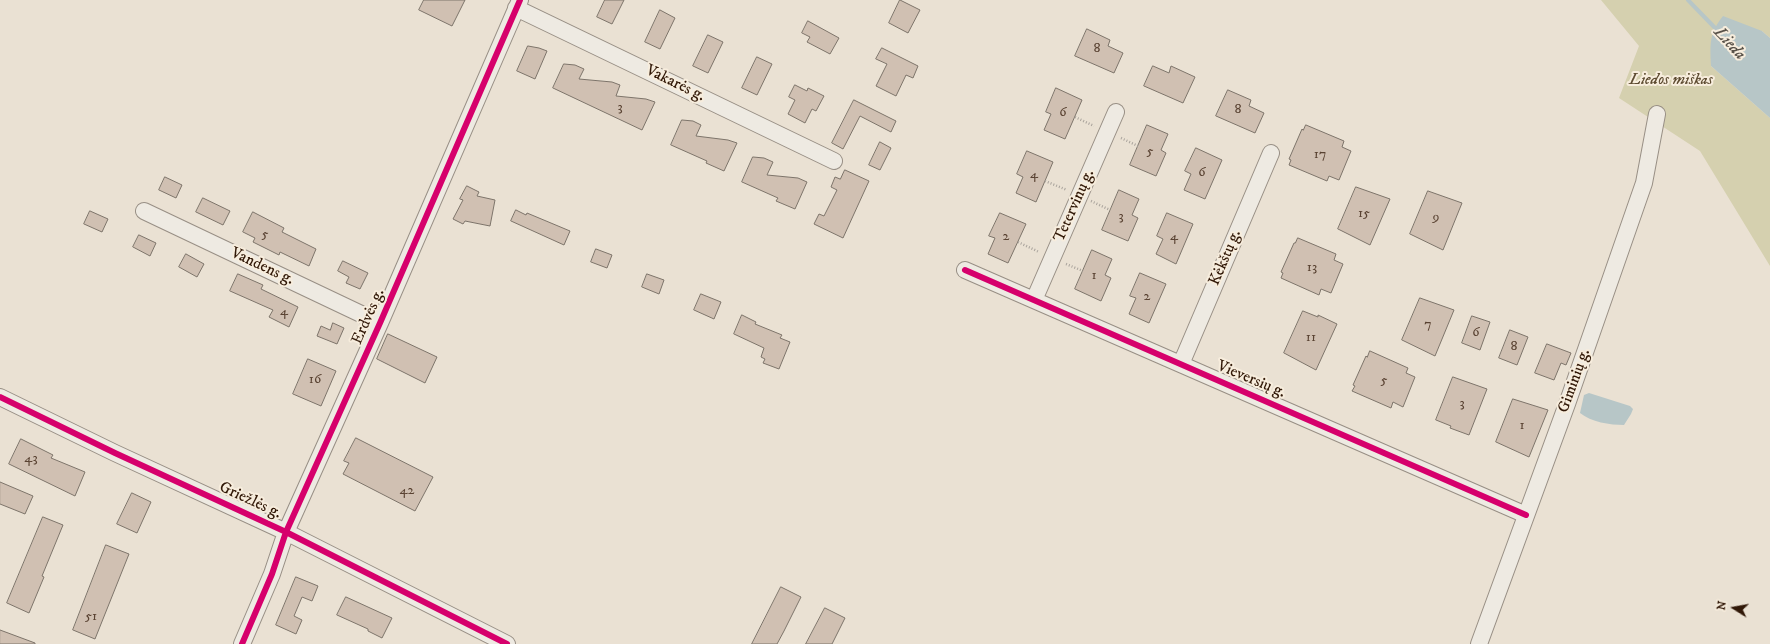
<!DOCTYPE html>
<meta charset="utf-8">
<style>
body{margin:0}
#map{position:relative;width:1770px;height:644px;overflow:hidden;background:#eae1d3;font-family:"IM FELL DW Pica",serif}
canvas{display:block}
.north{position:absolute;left:1714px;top:588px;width:40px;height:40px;-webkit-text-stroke:3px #f7eddd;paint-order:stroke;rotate:281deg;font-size:11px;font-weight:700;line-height:16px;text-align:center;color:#311807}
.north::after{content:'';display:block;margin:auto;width:14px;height:18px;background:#311807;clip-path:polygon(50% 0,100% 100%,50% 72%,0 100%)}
</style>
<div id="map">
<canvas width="1770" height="644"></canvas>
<div class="north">N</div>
</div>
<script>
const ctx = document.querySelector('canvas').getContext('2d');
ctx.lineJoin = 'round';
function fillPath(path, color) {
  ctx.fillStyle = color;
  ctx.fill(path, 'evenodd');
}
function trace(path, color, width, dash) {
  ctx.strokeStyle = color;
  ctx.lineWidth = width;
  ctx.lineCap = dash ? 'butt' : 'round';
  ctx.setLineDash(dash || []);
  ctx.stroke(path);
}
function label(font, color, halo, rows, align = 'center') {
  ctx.font = font + ' "IM FELL DW Pica",serif';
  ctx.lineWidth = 4;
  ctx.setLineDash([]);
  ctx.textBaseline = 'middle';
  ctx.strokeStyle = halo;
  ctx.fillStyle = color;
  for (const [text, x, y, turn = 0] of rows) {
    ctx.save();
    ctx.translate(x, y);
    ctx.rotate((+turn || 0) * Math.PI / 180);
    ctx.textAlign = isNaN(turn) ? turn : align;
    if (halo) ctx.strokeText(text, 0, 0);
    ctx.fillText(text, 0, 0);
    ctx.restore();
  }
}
const green = new Path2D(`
 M1601,0H1770V38L1762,31L1711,66L1770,118V266L1700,151L1619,98L1639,46Z`);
const water = new Path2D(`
 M1723,16L1762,31L1770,38V118L1711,66C1710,43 1709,34 1723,16Z
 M1589,393L1630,406L1633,409L1631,414L1624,425C1610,425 1591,422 1580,413L1584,395Z`);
const stream = new Path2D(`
 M1688,0L1717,30`);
const building = new Path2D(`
 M424,0H465L452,26L419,10Z
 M605,0H624L612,24L597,17Z
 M900,0L920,10L908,33L889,23Z
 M660,10L675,18L660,49L645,42Z
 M808,21L839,38L830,54L807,42L810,37L802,33Z
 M1087,29L1110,40L1108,46L1123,53L1114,73L1075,56Z
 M708,35L723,42L708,73L693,66Z
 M528,46L539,48L547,51L535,79L517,71Z
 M882,48L918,66L913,78L906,75L896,96L876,86L887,64L876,59Z
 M757,57L772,64L757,95L742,88Z
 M564,64L575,65L584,69L579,79L612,82L620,85L616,96L646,99L655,102L642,130L553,88Z
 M1153,66L1169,73L1171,66L1195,77L1183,103L1144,86Z
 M795,85L807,91L808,88L824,96L816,111L812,109L805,123L788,114L795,100L789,97Z
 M1056,88L1082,100L1065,139L1044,130L1051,114L1046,112Z
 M1228,90L1251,100L1249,106L1264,113L1255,133L1216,116Z
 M854,100L896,121L891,132L860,116L843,149L832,143Z
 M682,120L693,121L701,125L696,136L728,140L737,143L724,171L706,163L707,161L671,145Z
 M1147,125L1168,134L1161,150L1166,153L1156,176L1130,165Z
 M1306,125L1344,141L1342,147L1351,151L1339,180L1329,176L1327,181L1289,165L1291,160L1289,159L1302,129L1303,130Z
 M880,142L891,148L880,170L869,165Z
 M1196,148L1222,160L1205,199L1184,190L1191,174L1185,171Z
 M1027,151L1053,162L1036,202L1016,193L1023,177L1017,174Z
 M753,157L764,158L773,162L767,175L798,178L807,182L795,209L776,201L778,198L742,182Z
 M845,170L869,181L843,238L814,224L819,214L824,216L837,190L831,187L835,177L840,179Z
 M165,177L182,185L176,198L159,190Z
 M467,186L479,192L477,196L495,200L490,226L465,221L463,224L453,219L463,200L460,199Z
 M1356,187L1390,199L1370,245L1338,229Z
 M1119,190L1139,199L1132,215L1138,218L1128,241L1102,230Z
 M1428,191L1462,203L1443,250L1410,234Z
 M203,198L230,211L223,225L196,212Z
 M516,210L526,215L527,213L570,231L564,245L511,221Z
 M90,211L108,219L102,232L84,224Z
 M253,212L284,228L282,232L316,249L309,266L280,252L279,255L253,242L255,238L243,232Z
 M1000,213L1026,224L1008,263L988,254L995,238L989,236Z
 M1167,213L1193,224L1176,264L1156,254L1163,239L1157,236Z
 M139,235L156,243L150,256L133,247Z
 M1298,238L1336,254L1334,260L1343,264L1331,293L1321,289L1319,295L1281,278L1283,273L1281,272L1294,243H1295Z
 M596,249L612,255L607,268L591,262Z
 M1092,250L1112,259L1105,275L1111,278L1101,301L1075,289Z
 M186,254L204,264L197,277L179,267Z
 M343,261L368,273L360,289L346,283L349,277L338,271Z
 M1140,273L1166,284L1149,323L1129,314L1136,298L1130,296Z
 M238,274L263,285L261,289L298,307L289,327L269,317L273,310L230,291Z
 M647,274L664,280L659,294L642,287Z
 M701,294L721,302L714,319L694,310Z
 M1420,298L1454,310L1435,356L1402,340Z
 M1303,311L1318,317V315L1337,324L1316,370L1284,353Z
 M742,315L756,322L755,324L782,335L780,338L790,342L779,369L763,363L765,359L761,357L764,348L734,334Z
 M1472,316L1490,322L1480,350L1462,343Z
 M333,323L344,328L337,344L317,336L321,326L330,330Z
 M1510,330L1528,337L1517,365L1499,358Z
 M388,334L437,357L425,383L377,359Z
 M1547,344L1571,353L1566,365L1561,363L1554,380L1535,373Z
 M1370,351L1408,368L1406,373L1415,377L1403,407L1393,402L1391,408L1352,391L1355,386L1353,385L1366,356L1367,357Z
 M308,359L336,371L321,406L293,394Z
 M1453,377L1487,389L1469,435L1450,428L1451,426L1436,420Z
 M1513,399L1548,410L1529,457L1496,442Z
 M356,438L433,477L415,511L343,474L349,463L344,461Z
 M21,439L53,455L51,458L85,472L75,496L9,464Z
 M0,482L33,496L25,514L0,504Z
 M132,493L151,502L137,533L117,524Z
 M43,517L63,525L42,576L44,577L29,613L7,603Z
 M106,545L129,554L95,639L73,630Z
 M296,577L318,586L312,601L302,597L294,616L302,620L296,634L276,625Z
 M781,587L801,597L784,631L777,644H752Z
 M346,597L392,618L382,638L368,631V629L337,615Z
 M825,608L845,618L832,644H806Z
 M0,630L35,643V644H0Z`);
const path = new Path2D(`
 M1075,117L1094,126
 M1121,138L1138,146
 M1045,181L1067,190
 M1091,201L1110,210
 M1018,242L1039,252
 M1066,264L1083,271`);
const minor = new Path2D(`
 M516,8L834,161
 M144,211L380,323
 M965,270L1526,515
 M1034,300L1116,112
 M1181,364L1271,153
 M0,397L115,453L286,532L507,644
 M242,644L272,574L286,532L380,323L520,0
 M1479,644L1567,404L1644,183L1657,114`);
const cycleway = new Path2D(`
 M965,270L1526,515
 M0,397L115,453L286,532L507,644
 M242,644L272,574L286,532L380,323L520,0`);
const numberNames = [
 ["8",1097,49],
 ["3",620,108],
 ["8",1238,110],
 ["6",1063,113],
 ["5",1150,152],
 ["17",1320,155],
 ["6",1202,173],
 ["4",1034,175],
 ["15",1364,214],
 ["3",1121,217],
 ["9",1436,218],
 ["5",265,235],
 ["2",1006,237],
 ["4",1174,237],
 ["13",1312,268],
 ["1",1094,276],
 ["2",1147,297],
 ["4",284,312],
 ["7",1428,325],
 ["6",1476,333],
 ["11",1311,338],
 ["8",1514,347],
 ["16",315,380],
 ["5",1384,381],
 ["3",1462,404],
 ["1",1522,426],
 ["43",31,459],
 ["42",407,491],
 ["51",91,617]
];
const parkNames = [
 ["Liedos miškas",1671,81]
];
const streetNames = [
 ["Vakarės g.",675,84,26],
 ["Tetervinų g.",1075,206,-66],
 ["Kėkštų g.",1226,258,-67],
 ["Vandens g.",262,267,25],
 ["Erdvės g.",369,317,-66],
 ["Vieversių g.",1251,380,23],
 ["Giminių g.",1575,381,-70],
 ["Griežlės g.",250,501,25]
];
const waterNames = [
 ["Lieda",1729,44,47]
];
fillPath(green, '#d5d0af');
fillPath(water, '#b7c6c7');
trace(stream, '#b7c6c7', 4);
fillPath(building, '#d0c0b2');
trace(building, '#7d746a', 1);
trace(minor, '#988f85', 18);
trace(path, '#a9a39c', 2.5, [1, 2]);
trace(minor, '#eeeae2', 16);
trace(cycleway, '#d6006c', 6);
label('14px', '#594232', null, numberNames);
label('italic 16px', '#5d4b31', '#f7eddd', parkNames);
label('16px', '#311807', '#f7eddd', streetNames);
label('italic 17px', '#585148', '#f7eddd', waterNames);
</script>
